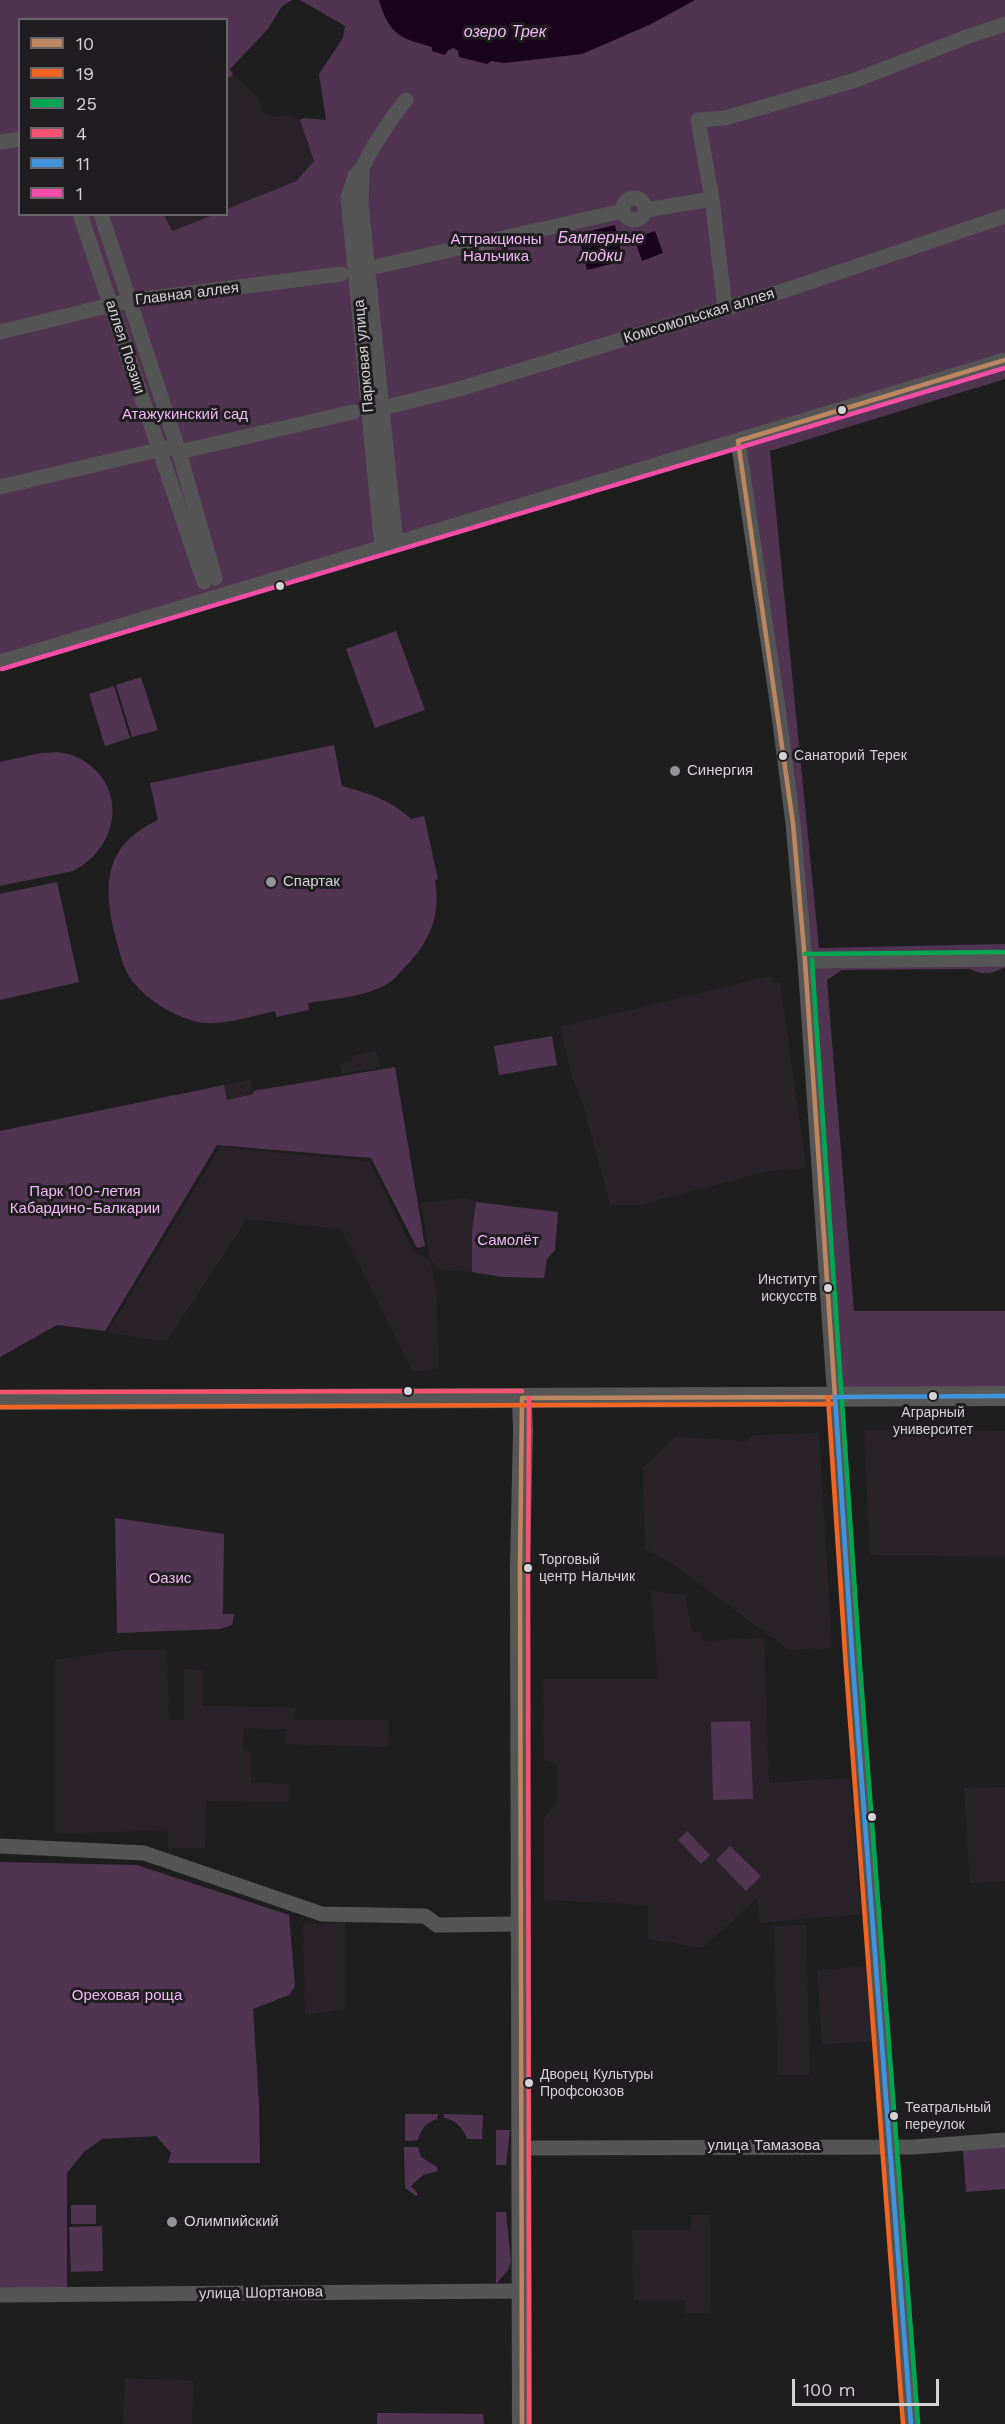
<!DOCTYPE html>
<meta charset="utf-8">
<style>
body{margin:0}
#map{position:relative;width:1005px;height:2424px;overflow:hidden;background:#1f1e1f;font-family:"Work Sans",sans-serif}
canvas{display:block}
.legend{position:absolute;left:18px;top:18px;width:210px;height:198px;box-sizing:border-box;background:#201d20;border:2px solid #686669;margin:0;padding:8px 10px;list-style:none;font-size:18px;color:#d5d3d6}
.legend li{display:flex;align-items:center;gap:12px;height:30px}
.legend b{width:30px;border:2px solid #686669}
.scale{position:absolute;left:792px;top:2379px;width:147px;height:27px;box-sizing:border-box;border:3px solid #d5d3d6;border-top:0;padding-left:8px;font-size:18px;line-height:21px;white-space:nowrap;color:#d5d3d6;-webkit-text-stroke:4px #201d20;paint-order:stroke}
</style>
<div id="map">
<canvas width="1005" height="2424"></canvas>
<ul class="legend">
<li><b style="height:8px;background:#bb8660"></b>10</li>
<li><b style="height:8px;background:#f26522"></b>19</li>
<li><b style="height:8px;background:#00a651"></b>25</li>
<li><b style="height:8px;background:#f65372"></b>4</li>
<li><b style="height:8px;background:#4094de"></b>11</li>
<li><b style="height:8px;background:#f54da8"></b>1</li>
</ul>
<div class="scale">100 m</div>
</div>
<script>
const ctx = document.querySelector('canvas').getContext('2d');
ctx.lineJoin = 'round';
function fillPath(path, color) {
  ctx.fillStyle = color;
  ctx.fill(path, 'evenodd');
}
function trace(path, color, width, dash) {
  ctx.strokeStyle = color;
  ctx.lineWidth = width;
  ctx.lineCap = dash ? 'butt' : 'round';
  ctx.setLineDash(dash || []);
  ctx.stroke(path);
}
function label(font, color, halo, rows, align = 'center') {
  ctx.font = font + ' "Work Sans",sans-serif';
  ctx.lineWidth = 6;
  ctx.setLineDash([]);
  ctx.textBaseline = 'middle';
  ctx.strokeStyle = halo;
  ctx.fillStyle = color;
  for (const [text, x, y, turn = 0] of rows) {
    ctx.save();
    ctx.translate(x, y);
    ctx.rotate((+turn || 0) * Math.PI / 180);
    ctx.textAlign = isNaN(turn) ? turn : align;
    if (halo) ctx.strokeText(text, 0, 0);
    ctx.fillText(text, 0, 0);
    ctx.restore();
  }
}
const built = new Path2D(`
 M233,75L259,99L261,109L267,115L274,117L285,115L300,120L314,160L296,181L227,209V79Z
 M164,215H213L171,231Z
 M770,976L773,983L780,982L806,1168L768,1171L640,1205H610L583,1104L572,1077L560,1027Z
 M376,1051L380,1067L342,1074L340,1064L353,1061L352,1056Z
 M250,1079L253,1094L227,1100L224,1085Z
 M220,1147L369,1161L414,1252L430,1260L436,1291L439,1368L413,1372L341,1229L247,1219L168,1339L164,1341L107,1333Z
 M466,1198L476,1202L472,1231V1272L439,1270L432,1262L429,1255L421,1203Z
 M864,1430L1005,1431V1556L870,1555Z
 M819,1433L832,1648L789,1650L670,1562L645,1549L643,1467L675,1437L747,1441L753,1435Z
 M651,1591L685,1595L692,1632H702L703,1641L764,1638L769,1783L850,1778L861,1914L760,1923L757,1898L703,1948L648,1939V1905L544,1900V1819L558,1800L557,1765L544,1759L543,1679H658Z
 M123,1650H167L169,1720H184V1669L203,1670V1706L295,1707V1720H389L388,1747L286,1744V1729L244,1728L243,1750L251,1751V1783L289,1784V1802L206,1801L205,1848H168L167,1831L55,1833V1660Z
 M1005,1787V1881L970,1883L964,1788Z
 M345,1922V2009L305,2015L303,1924Z
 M806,1925L810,2075H778L774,1926Z
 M873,1966L878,2041L822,2044L817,1970Z
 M691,2215H710L711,2313H685V2300H633L632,2230H691Z
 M125,2378L194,2381L192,2424H123Z`);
const green = new Path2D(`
 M0,0H292L282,6L268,29L230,69L233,75L227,79L226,20H20V214L164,215L172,231L213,215L226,214L227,209L296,181L314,161L300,120L304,118L326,120L319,74L343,38L345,26L300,0H1005V379L770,451L819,948L1005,944V967C991,974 985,976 970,969L842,970L827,980L854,1311H1005V1396L835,1397L805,961L738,441L0,662Z
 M396,631L425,710L375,728L346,649Z
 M141,677L158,730L132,737L116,685Z
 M114,686L130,738L105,746L89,694Z
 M334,745L342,786C368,793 391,800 411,819L424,816L438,879L435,880C441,915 430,942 405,967C400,972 395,979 389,983C366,997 333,999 308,1003L309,1010L276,1017L275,1011C251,1016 218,1028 194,1021C170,1014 149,1001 133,982C123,969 119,951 115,935C103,884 104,845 158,820L150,783Z
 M59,752C66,754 75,755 81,759C129,787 119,848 73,871L0,886V762L41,753Z
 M57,882L79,982L0,1000V894Z
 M552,1036L557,1065L499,1075L494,1046Z
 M395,1067L425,1246L417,1248L371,1158L217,1145L105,1331L57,1325L0,1357V1131L224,1085L227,1100L253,1094V1091Z
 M476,1202L558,1212L555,1250L547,1259L544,1278L502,1277L472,1272V1231Z
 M115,1518L224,1534L223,1614H234L232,1625L220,1629L117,1633Z
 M750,1721L753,1799L713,1800L711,1722Z
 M687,1831L710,1855L701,1864L678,1840Z
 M730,1846L761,1876L746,1891L716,1860Z
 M0,1862L137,1865L289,1915L295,1986L289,1995L253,2009L259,2104L260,2163H168L171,2153L156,2136L102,2139L84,2152L67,2173V2288L0,2289Z
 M405,2114H438L437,2119C426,2123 421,2128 418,2140L405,2141Z
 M444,2114L483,2115L482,2139H467C463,2128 456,2120 444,2118Z
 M496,2130H510L506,2165H496Z
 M404,2147H418L421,2157L437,2167L438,2171L423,2175L411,2186L418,2194L416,2196L405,2188Z
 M1005,2147V2189L966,2192L963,2150Z
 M71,2205H96V2224H71Z
 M496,2212H506L511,2262L508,2270L496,2284Z
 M102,2226L103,2271L71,2272L69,2227Z
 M377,2413L483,2414L484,2424H377Z`);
const water = new Path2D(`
 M379,0H695L649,25L582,54L504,63L491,61L487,64L459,57L458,51L454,48L448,50L445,55L432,51V47C400,38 389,35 379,0Z
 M615,225L623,261L587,270L578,234Z
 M655,231L663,253L642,261L634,238Z`);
const minor = new Path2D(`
 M0,142L20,139
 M362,168L361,204L396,544
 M623 209a11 11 0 1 1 22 0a11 11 0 1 1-22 0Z
 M646,210L712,199
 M80,214L204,582
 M101,214L179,452L215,578
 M379,266L623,211
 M725,308L712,199L698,120L725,118L856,80L969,36L1005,24
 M0,332L128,301L341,274
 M391,406L459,389L786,290L1005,216
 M738,441L778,708L793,823L805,961L853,1667L911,2424
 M0,487L166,448H173L179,452L353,412
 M382,548L348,197L355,176L362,168L372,149L392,118L406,100
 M0,662L1005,360
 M805,961L1005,959
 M0,1846L144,1853L322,1914L425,1916L437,1925L521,1924
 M523,2148L914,2147L1005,2140
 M0,2295L521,2291`);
const major = new Path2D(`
 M522,1398L523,1430L520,1567L522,2424
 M0,1400L1005,1396`);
const bus1 = new Path2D(`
 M738,441L793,823L805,961L835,1397
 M738,441L1005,360
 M522,1398L520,1567L522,2424
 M522,1398L835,1397`);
const bus2 = new Path2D(`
 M828,1397L846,1668L903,2424
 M0,1407L835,1404`);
const bus3 = new Path2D(`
 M805,954L1005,952
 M812,960L860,1666L918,2423`);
const bus4 = new Path2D(`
 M0,1392L522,1391
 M529,1398L528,1567L529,2424`);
const bus5 = new Path2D(`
 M835,1397L853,1667L911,2424
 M835,1397L1005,1396`);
const bus6 = new Path2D(`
 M2,669L1005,368`);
const markers = [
 [842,410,5,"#d5d3d6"],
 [280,586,5,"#d5d3d6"],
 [783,756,5,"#d5d3d6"],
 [675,771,6,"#959496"],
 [271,882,6,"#959496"],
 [828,1288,5,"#d5d3d6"],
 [408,1391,5,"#d5d3d6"],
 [933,1396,5,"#d5d3d6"],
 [528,1568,5,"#d5d3d6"],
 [872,1817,5,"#d5d3d6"],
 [529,2083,5,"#d5d3d6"],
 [894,2116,5,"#d5d3d6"],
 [172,2222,6,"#959496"]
];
const busNames = [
 ["Санаторий Терек",794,756],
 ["Институт",817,1280,"right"],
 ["искусств",817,1297,"right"],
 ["Аграрный",933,1413,"center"],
 ["университет",933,1430,"center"],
 ["Торговый",539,1560],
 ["центр Нальчик",539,1577],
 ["Дворец Культуры",540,2075],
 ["Профсоюзов",540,2092],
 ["Театральный",905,2108],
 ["переулок",905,2125]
];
const parkNames = [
 ["Аттракционы",496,240],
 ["Нальчика",496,257],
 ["Атажукинский сад",185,415],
 ["Парк 100-летия",85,1192],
 ["Кабардино-Балкарии",85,1209],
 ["Самолёт",508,1241],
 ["Оазис",170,1579],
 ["Ореховая роща",127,1996]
];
const streetNames = [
 ["Главная аллея",187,294,-7],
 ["Комсомольская аллея",699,316,-17],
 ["аллея Поэзии",125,347,72],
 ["Парковая улица",364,356,-95],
 ["улица Тамазова",764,2146],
 ["улица Шортанова",261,2293,-1]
];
const poiNames = [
 ["Синергия",687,771],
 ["Спартак",283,882],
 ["Олимпийский",184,2222]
];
const waterNames = [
 ["озеро Трек",505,32],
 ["Бамперные",601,238],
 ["лодки",601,256]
];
fillPath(built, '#292329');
fillPath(green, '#503452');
fillPath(water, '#1a031d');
trace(minor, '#565556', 15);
trace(major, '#565656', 20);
trace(bus1, '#bb8660', 4.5);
trace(bus2, '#f26522', 4.5);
trace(bus3, '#00a651', 4.5);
trace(bus4, '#f65372', 4.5);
trace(bus5, '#4094de', 4.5);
trace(bus6, '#f54da8', 4.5);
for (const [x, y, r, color] of markers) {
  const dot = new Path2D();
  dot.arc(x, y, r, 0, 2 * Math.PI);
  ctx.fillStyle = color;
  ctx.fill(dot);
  trace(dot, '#201d20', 2);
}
label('14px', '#d5d3d6', '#201d20', busNames, 'left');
label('15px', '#f4baf7', '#201d20', parkNames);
label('15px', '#d5d3d6', '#201d20', streetNames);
label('15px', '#d5d3d6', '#201d20', poiNames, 'left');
label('italic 16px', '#f3b9f7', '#201d20', waterNames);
</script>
